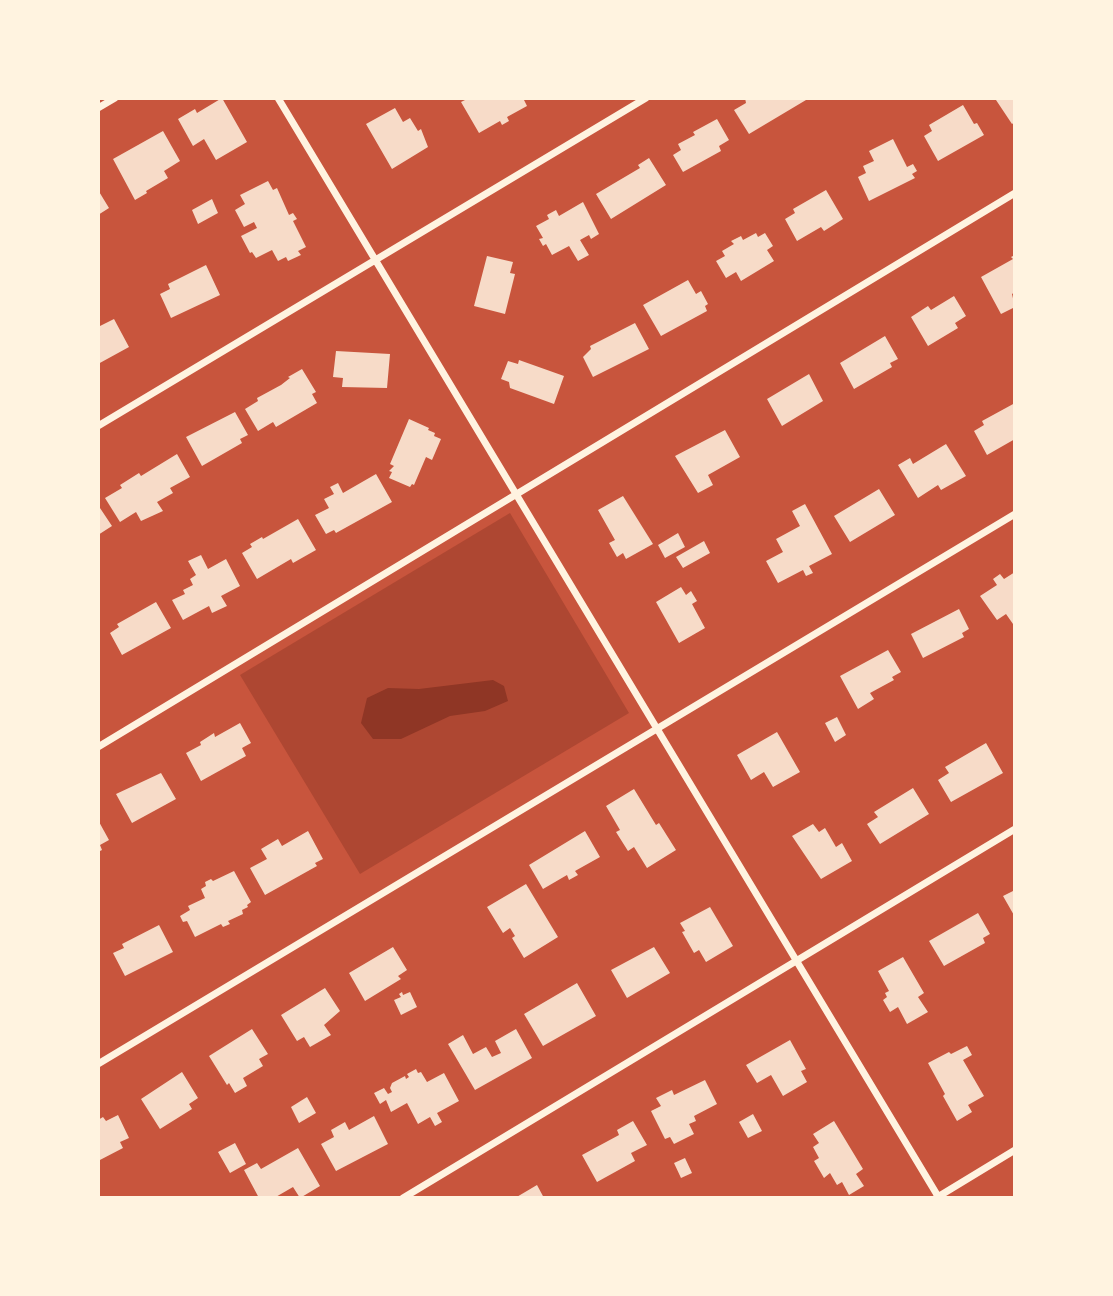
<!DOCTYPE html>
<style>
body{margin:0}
#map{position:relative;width:1113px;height:1296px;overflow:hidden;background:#c8553d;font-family:"IBM Plex Sans",sans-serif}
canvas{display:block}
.frame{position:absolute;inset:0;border:100px solid #fff3e0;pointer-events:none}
</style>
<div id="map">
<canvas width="1113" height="1296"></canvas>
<div class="frame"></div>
</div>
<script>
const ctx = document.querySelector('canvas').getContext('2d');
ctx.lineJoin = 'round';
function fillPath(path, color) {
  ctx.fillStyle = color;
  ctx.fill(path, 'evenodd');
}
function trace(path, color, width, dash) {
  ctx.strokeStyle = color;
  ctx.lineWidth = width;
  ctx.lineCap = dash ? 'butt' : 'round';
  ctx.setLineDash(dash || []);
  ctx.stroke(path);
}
const green = new Path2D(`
 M510,513L629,713L360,874L240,675Z`);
const water = new Path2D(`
 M493,680L504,686L508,701L485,711L450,716L401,739H373L361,723L367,698L388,688L419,689Z`);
const building = new Path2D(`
 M222,98L247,142L216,160L204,139L193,146L178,119L195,109L197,113Z
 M469,98H523L527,106L507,117L509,121L502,125L500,121L479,133L461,102Z
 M745,98H804L806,100L749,134L734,110L746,103Z
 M999,98H1015V122L1012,124L996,100Z
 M963,105L974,124L977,123L984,135L938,161L924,136L932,131L929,125Z
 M395,108L403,122L410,118L418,131L421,129L428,147L392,169L366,124Z
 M717,119L729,140L719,146L721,151L683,172L673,155L681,150L678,144L695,135L693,132Z
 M163,131L180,161L164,171L168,178L146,191L147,193L135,200L113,159Z
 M893,139L907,167L913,164L917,171L912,174L915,178L869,201L858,177L866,173L863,166L874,161L869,151Z
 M649,158L666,185L611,219L596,194L640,168L638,165Z
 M268,181L273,190L277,188L289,215L293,213L297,219L293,221L306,247L298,251L301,255L288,261L286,257L278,261L272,250L256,258L252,252L250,253L241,236L257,228L254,222L244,227L235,210L245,204L240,195Z
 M98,190L109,208L98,215Z
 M826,190L843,219L824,231L821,227L797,241L785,219L795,213L793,209Z
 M212,199L218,213L198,224L192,210Z
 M583,202L599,234L591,239L589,235L580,240L589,255L578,261L569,246L552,255L546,244L543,246L539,239L543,238L536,226L549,219L547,215L556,210L559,216Z
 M756,233L758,237L765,233L773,246L767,250L774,261L741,281L736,272L726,278L716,261L725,256L722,251L734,244L731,241L741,236L743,240Z
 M1015,255V292L1012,294L1015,307L1001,314L981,277L1013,259L1011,257Z
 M487,256L513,262L510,273L515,274L505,314L474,306Z
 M206,265L220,295L171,318L160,294L170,289L168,284Z
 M688,280L696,294L701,291L708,304L705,306L707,311L661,336L643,305Z
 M954,296L966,316L955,323L958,328L928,346L911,317L928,306L931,310Z
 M114,319L129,347L98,364V327Z
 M635,323L649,349L593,377L583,357L591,349L590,346Z
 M885,336L898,359L890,363L892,367L854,389L840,363Z
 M336,351L390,354L387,388L342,387L343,378L333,377Z
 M519,360L564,376L554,404L510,388L509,382L501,379L508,361L518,364Z
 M302,369L316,392L312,394L317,403L276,427L273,422L258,431L245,409L258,401L257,398L281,385L290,378L288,377Z
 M809,374L823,401L782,426L767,399Z
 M1015,403V439L987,455L974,431L984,425L982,421Z
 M235,412L248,435L240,439L242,443L202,466L186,437Z
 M409,419L429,428L428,430L435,433L434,436L441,439L432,460L426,457L414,485L412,484L410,487L389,478L392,472L389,471L394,466L390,464Z
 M725,430L740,457L708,475L713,485L698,493L675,456Z
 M946,444L966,476L941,490L938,485L918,498L898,465L910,458L913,464Z
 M177,454L190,477L170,488L173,493L157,502L163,511L141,521L136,512L120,522L105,498L122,488L120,485L139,473L141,476Z
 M376,474L392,502L336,533L334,530L326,534L315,515L329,508L324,499L334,494L330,487L338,483L343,493Z
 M879,489L895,515L850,542L834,516Z
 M623,496L653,544L626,559L623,553L617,557L609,543L615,540L598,510Z
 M805,504L832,554L809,566L813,573L806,576L803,570L778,583L766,561L783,552L776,539L800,526L792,511Z
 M98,505L112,526L98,535Z
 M298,519L316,550L293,563L291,559L257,579L242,553L252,547L250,544L262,537L263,539Z
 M678,533L685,547L665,558L658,545Z
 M704,541L710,553L683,568L676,557Z
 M201,555L208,569L226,559L240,586L221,596L227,606L212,613L209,606L183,620L172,600L185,594L183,590L193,585L190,579L196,575L188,561Z
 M1015,572V622L1013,624L1006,614L997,620L980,596L997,585L993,579L1000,574L1004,579Z
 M681,587L686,595L691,591L697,601L692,604L705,628L679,643L656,602Z
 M156,602L171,628L122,655L110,633L119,627L117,624Z
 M959,609L969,629L962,633L964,637L923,658L911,634Z
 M888,650L901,672L892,677L894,680L870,693L874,699L858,709L840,676Z
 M837,717L846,735L835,742L825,723Z
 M240,723L251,743L242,748L246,756L201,781L186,753L201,745L200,742L214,733L215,737Z
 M777,732L800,772L773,787L764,772L751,780L737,755Z
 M986,743L1003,773L951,802L938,780L949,773L945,767Z
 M161,773L176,799L132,823L116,794Z
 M913,788L929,814L880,844L867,824L878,817L874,812Z
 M634,789L656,825L659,823L676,850L647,868L634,847L628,851L616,832L620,830L606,806Z
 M98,820L109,840L100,845L102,850L98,852Z
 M813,824L819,832L825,828L836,847L842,843L852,861L821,879L792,836Z
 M308,831L323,859L315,863L317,866L265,895L250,868L267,859L261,849L278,839L282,846Z
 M585,831L600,857L575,871L578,875L569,880L567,875L543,889L529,865Z
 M234,871L251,902L247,905L248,907L242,910L243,914L228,921L230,924L223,927L221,924L195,937L187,921L183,922L180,916L190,910L188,906L205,898L201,889L206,886L205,882L211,879L213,881Z
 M526,884L558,937L524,958L512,938L515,936L510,928L503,933L487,907Z
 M1015,890V917L1003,896Z
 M710,907L733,946L706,962L699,950L694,953L682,932L685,931L680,923Z
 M978,913L990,934L983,938L985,943L944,966L929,941Z
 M159,925L173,952L125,976L113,953L124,948L122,944Z
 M393,947L407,970L398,976L401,979L365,1001L349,973Z
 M654,947L670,973L627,998L611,970Z
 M903,957L924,993L918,997L928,1012L907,1024L898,1007L890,1012L883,1000L887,997L885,993L889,991L878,971Z
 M577,983L596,1016L543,1046L524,1014Z
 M325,988L340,1011L324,1025L331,1035L310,1047L304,1037L297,1041L281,1015Z
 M402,992L403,995L410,992L417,1007L401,1015L394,1000L401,997L399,994Z
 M252,1029L268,1054L259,1059L263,1066L243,1078L247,1086L235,1093L229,1083L227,1085L209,1056Z
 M516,1029L532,1058L475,1090L448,1044L463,1035L473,1054L486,1047L492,1057L501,1053L495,1041Z
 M790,1040L806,1069L801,1071L807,1082L783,1096L771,1075L757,1083L746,1065Z
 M967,1046L972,1055L963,1060L984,1096L968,1105L972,1112L957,1121L943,1096L945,1094L928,1063L949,1052L951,1054Z
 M416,1069L418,1073L421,1072L427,1082L444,1073L459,1101L437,1113L442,1122L435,1126L430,1117L418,1124L407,1103L391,1112L386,1100L380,1104L374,1093L384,1088L388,1094L392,1092L390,1088L392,1083L405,1076L406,1079L409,1077L407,1074Z
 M182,1072L198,1098L189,1104L192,1109L160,1129L141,1099Z
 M705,1080L717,1104L694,1116L696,1121L689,1124L694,1134L674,1144L670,1137L665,1139L651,1111L661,1106L656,1098L672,1090L674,1095Z
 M307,1097L316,1113L299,1123L291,1107Z
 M753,1114L762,1131L748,1138L739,1122Z
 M118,1115L129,1138L120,1142L123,1148L98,1161V1120L103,1117L106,1121Z
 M374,1116L388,1144L336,1171L321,1144L334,1137L331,1130L345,1122L349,1130Z
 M633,1121L647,1145L631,1153L635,1161L597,1182L582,1155L619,1135L617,1130Z
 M834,1121L863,1169L856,1174L864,1186L849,1195L842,1182L837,1185L830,1173L824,1178L814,1161L819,1158L813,1147L819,1143L813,1134Z
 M235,1143L246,1164L230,1173L218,1152Z
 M298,1148L320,1186L300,1198L293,1187L274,1198H259L244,1170L257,1163L261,1169Z
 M685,1158L692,1173L681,1178L674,1163Z
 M537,1185L544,1198H515Z`);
const minor = new Path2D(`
 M278,98L939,1198
 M98,108L115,98
 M98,426L646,98
 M98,747L1015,193
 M98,1064L1015,514
 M403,1198L1015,829
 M936,1198L1015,1150`);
fillPath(green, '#ae4732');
fillPath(water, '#8f3625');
fillPath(building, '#f7dbc8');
trace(minor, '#fff3e0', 7);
</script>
